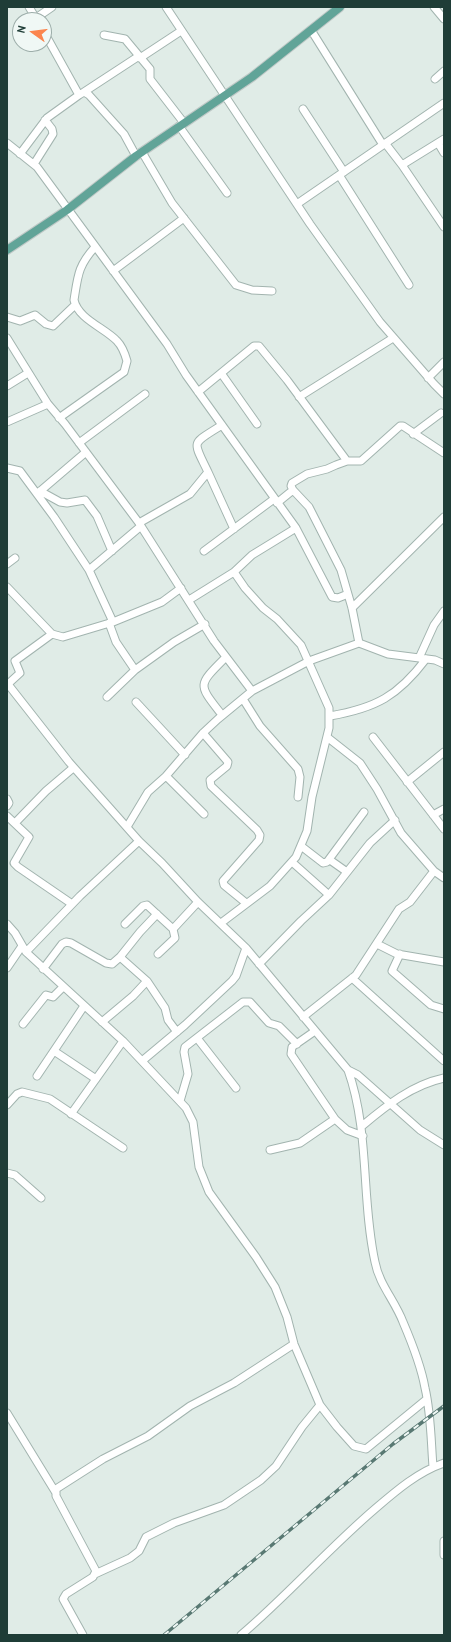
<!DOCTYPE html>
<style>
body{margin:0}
#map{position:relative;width:451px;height:1642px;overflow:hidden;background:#e0ece7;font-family:"PT Sans",sans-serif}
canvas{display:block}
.frame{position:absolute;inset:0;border:8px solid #1f3d37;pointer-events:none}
.north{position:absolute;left:12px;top:12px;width:40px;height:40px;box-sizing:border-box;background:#f0f8f5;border:1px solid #9cada9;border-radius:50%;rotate:284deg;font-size:11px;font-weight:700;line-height:16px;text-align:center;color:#1f3d37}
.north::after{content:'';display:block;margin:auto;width:14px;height:18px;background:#fb854e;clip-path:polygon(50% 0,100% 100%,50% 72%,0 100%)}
</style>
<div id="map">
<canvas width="451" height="1642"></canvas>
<div class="frame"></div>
<div class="north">N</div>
</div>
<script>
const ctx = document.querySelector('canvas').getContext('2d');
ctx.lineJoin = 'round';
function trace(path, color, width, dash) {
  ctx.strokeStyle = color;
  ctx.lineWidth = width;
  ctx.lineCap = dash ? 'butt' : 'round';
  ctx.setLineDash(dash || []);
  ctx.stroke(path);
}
const minor = new Path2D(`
 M29,7L37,20
 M166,7L310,224L380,322L434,384L444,394
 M434,7L444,19
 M36,18L52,7
 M311,30L383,145
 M44,32L79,95L84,92L89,95L124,134L136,156
 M104,35L125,39L150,69V79L184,123
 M140,58L181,31
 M435,79L444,71
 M84,92L139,56
 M303,109L344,172
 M179,126L227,193
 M7,143L37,167L167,344L186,375L296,528L332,597L338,598L348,594
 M385,143L402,165L444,227
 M438,143L444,153
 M142,152L172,203L236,285L252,290L272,291
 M20,154L47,118L79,95
 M34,164L53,134L52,129L45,120
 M402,165L444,139
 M339,175L409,285
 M297,204L444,103
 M113,271L184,218
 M7,317L20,321L35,315L46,324L53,326L75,305
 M7,338L48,404L65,424L139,523L214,641L252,691
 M221,373L257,424
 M428,378L444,362
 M7,386L28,373
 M198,392L254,346H259L287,380L347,461
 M299,397L393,338
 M59,418L124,372L127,361C125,354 122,346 117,341C105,328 78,319 74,300C78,275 78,266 95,247
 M7,422L48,404
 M413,434L441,413
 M79,443L145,394
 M7,468L20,471L54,517L89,570L113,622
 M208,472L234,529
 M293,490L291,486L292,483L307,474L327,469L336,465L347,461H361L400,426H403L444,453
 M40,491L60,502L67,503L85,500L97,516L112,551
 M38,493L86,452
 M277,503L293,490L309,507L341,570L352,608L359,643
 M139,523L190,494L208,472C192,439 191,445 222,425
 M204,551L274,499
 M7,564L15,558
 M89,570L141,526
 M7,587L52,634
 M189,600L234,572L252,555L296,528
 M352,608L444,517
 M419,658L434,625L444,611
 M135,670L174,642L205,624
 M7,683L69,762L139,841L162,863L198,902L246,948L348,1070C370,1132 361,1198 375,1262C379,1284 395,1301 403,1322C412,1343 421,1365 425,1388C431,1413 431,1441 433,1467
 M8,684L20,673L15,661L52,634L63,637L113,622L162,602L181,588
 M107,697L135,670L116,642L109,623
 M243,699L260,726L298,769L300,777L298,797
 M136,702L185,755
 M222,715C198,684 197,686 225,658
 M330,716C376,708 398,696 426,659
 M203,733L228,762L227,766L210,780L211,786L257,830L260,835L259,840L223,881L224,885L246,903
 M327,737L360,763L377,789L401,833L434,871L444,878
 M373,737L444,829
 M166,776L204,814
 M407,782L444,752
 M7,799L9,803L7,806
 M433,815L444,809
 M7,816L29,837L14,863L18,867L72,904
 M15,823L46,791L73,768
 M127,827L148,792L166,776L203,733L218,719L252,691L309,661L359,643L388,654L435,660L444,664
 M139,841L80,896L26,952L123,1041L186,1108L193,1122L199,1167L209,1192L256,1257L275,1287L287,1317L294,1344L320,1405L337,1427L354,1446L366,1449L427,1399
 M301,846L323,863L327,862L364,812
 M330,860L347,872
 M329,895L370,843L395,820
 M221,923L270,886L296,857L307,831L312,797L329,728V708L301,645L277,619L263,608L245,588L234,572
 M7,924L15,933L26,952
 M125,924L143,906L147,905L173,929
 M377,944L397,954L444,962
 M158,954L175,938L173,929L198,902
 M400,954L392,971L431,1005L444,1009
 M120,957L147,981L165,1008L168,1020L177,1032
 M259,964L301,921L329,895L292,862
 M7,968L22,946
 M43,969L62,944L66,942L71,943L106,963L112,964L120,957L140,932L157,914
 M352,978L444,1061
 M303,1017L356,975L399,909L410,902L434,871
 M102,1022L133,996L147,981
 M23,1024L46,995L53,997L63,987
 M315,1031L292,1047L291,1054L335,1119L347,1130L363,1136
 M197,1038L236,1088
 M54,1051L96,1079
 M142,1061L185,1025L232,981L236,976L246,948
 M348,1070L358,1075L420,1130L444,1145
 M37,1076L84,1006
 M180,1101L188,1074L184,1052L185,1047L243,1002H250L269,1023L279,1026L297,1044
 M7,1105L17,1094L22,1092L50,1099L123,1148
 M71,1114L123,1041
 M362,1126C387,1105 412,1085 444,1078
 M270,1150L300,1143L335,1119
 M7,1173L15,1175L41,1198
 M7,1413L56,1493
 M444,1541V1555
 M95,1574L130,1558L139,1551L146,1537L174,1523L224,1505L261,1480L276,1466L302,1427L320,1405
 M83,1635L63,1599L66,1594L93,1577L96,1571L56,1496V1489L103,1459L148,1436L190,1406L234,1383L294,1344
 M241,1635C288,1595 329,1548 376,1508C397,1490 418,1472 444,1463`);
const major = new Path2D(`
 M7,250L67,210L136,156L252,77L340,7`);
const rail = new Path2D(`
 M164,1635L393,1444L444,1406`);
trace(minor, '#a2b4af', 9);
trace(major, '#c0c9c7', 10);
trace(minor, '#fff', 7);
trace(major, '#61a498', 8);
trace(rail, '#597973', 3.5);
trace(rail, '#f0f8f5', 2, [6]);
</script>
